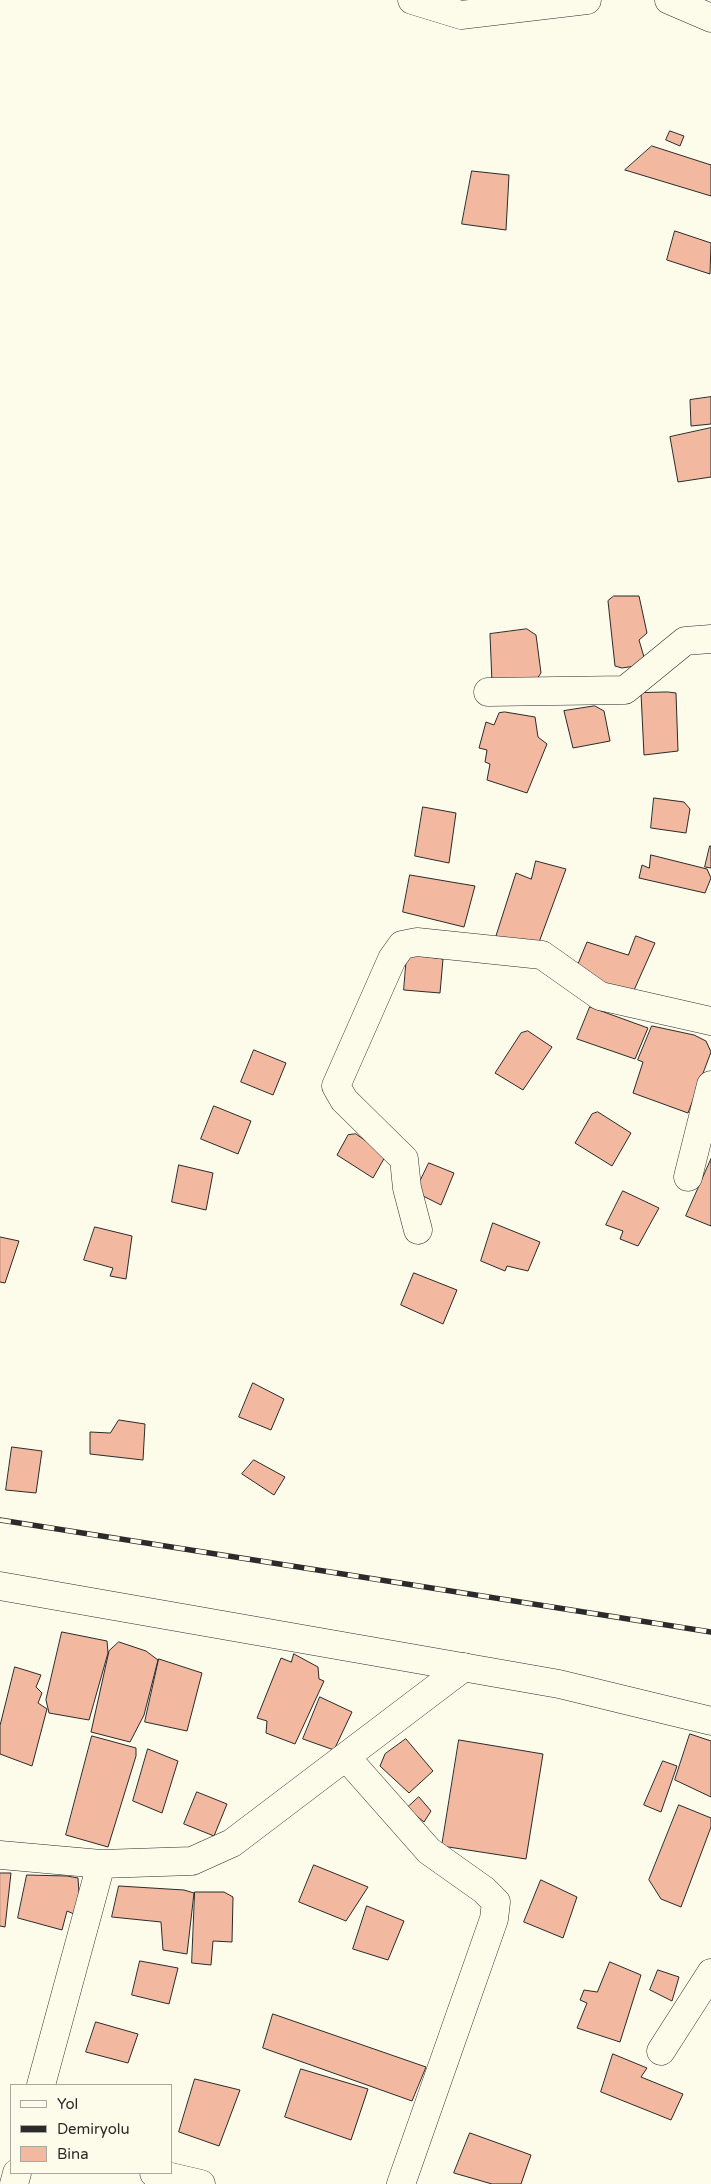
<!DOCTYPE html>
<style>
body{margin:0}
#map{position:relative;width:711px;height:2184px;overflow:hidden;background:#fdfbea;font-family:"Varela Round",sans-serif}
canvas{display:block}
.legend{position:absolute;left:10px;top:2084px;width:162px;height:90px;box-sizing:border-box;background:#fdfbea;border:1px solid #a9a89e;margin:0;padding:6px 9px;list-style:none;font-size:15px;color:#2b2b2b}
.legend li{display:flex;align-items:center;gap:10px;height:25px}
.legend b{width:25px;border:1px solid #a9a89e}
</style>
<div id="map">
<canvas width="711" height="2184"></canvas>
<ul class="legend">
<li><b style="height:6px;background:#fdfbea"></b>Yol</li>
<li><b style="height:6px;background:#2b2b2b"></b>Demiryolu</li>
<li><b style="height:14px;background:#f2b8a0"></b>Bina</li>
</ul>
</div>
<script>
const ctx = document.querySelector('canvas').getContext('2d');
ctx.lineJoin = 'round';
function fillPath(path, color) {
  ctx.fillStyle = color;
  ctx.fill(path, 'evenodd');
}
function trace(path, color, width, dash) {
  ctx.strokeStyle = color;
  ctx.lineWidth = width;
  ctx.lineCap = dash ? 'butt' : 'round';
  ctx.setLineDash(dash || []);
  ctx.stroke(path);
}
const building = new Path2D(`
 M670,131L684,136L680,146L666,140Z
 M652,146L711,165V196L625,170Z
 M472,171L509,175L506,230L462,224Z
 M675,231L711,243L710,274L667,260Z
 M711,397V424L691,426L690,400Z
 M711,428V477L678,482L670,437Z
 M614,596H639L647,633L639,640L644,657L641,665L622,668L615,666L608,601Z
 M527,629L536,635L541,673L534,683H492L490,634Z
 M668,692L676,693L678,751L644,755L641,693Z
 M595,706L604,711L610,741L573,748L564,711Z
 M505,712L535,717L538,737L547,744L527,793L487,780L490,764L485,762L487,750L479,748L486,722L494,725L499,713Z
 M654,798L684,802L690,809L686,833L651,828Z
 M423,807L456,813L449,863L415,856Z
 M710,846H711V868L705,867Z
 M651,855L707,869L711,878L705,893L639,878L642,865L649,868Z
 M536,861L566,869L535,953L495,939L516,873L531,879Z
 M410,875L475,886L464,927L403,912Z
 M636,936L655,943L631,997L573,976L587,942L628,955Z
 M407,954L443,959L440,993L404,990Z
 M590,1007L648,1028L635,1059L577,1039Z
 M652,1026L694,1035L706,1041L711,1052L688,1113L633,1093L643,1062L638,1060Z
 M528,1031L552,1047L523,1090L495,1073L521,1033Z
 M254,1050L286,1063L273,1095L241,1082Z
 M214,1106L251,1121L238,1154L201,1139Z
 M598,1112L631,1133L612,1166L575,1143L592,1114Z
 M356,1134L386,1155L373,1178L337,1155L348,1135Z
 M711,1159V1226L686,1216Z
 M429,1163L454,1173L441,1205L415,1192Z
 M179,1165L213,1173L206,1210L172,1202Z
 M623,1191L659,1208L638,1246L620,1239L623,1231L606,1225Z
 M493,1223L540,1242L528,1271L507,1266L505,1271L481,1261Z
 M95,1227L132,1236L126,1279L110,1276L113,1268L84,1260Z
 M0,1237L19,1241L5,1283L0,1282Z
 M414,1273L457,1290L443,1324L401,1305Z
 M253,1383L284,1399L271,1430L239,1417Z
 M119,1420L145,1424L143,1460L90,1454V1432L110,1433Z
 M12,1447L42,1451L36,1493L6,1490Z
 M254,1460L285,1477L274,1495L242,1474Z
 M62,1632L107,1641L108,1653L89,1720L49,1713L46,1700Z
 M119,1642L146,1651L158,1660L144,1715L130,1742L91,1732L109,1651Z
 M294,1654L318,1667L319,1679L324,1681L295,1744L266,1733L267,1721L257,1718L281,1658L291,1662Z
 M159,1659L202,1673L187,1731L145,1722Z
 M15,1667L41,1675L36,1687L42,1693L38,1703L47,1709L32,1766L0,1754V1726Z
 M320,1697L352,1712L334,1750L303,1739Z
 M690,1734L711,1741V1797L675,1780Z
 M92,1736L136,1748V1756L108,1847L66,1835Z
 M406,1739L433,1771L409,1793L380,1766L385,1754Z
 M459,1740L543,1754L526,1859L442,1846Z
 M148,1749L178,1761L162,1813L133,1801Z
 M663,1761L677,1766L661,1812L644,1805Z
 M197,1792L227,1804L214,1836L184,1824Z
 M419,1797L431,1811L424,1822L407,1808Z
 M679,1805L711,1818V1827L681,1907L661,1899L649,1880Z
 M314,1865L368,1887L346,1921L299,1902Z
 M0,1873H11L5,1927L0,1926Z
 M27,1875L67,1876L78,1878L80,1908L74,1914L67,1911L62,1930L18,1918Z
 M541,1880L577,1897L563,1938L524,1922Z
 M119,1886L184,1890L194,1893L187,1954L163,1950L161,1922L112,1917Z
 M195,1892H224L233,1897L232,1942L213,1941L211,1965L192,1963Z
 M367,1906L404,1921L388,1960L353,1949Z
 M140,1961L178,1968L169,2004L132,1995Z
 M610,1962L641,1975L620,2042L577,2028L587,2003L580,2000L584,1990L597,1992Z
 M658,1970L679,1977L672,2001L650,1990Z
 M273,2014L426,2067L412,2101L263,2048Z
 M96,2022L138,2034L128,2063L86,2052Z
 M613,2054L647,2068L641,2077L683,2094L671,2120L601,2092Z
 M301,2069L368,2089L351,2140L285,2117Z
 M195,2079L240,2090L219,2146L179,2132Z
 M470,2133L531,2155L521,2184H492L454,2173Z`);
const street = new Path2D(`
 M412,0L461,15L587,0
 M669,0L711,18
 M488,692L625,690L685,641L711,639
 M688,1177L711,1085
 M418,1230L407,1188L404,1159L344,1100L336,1086L392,959L402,945L417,942L542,955L600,996L711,1021
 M346,1757L429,1851L484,1890L496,1902L494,1919L401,2184
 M0,1855L101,1864L192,1861L232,1843L464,1667
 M661,2051L711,1973
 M41,2085L101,1864
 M154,2173L201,2184
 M14,2184L17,2173`);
const secondary = new Path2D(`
 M0,1586L559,1684L711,1721`);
const rail = new Path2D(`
 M0,1520L711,1632`);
fillPath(building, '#f2b8a0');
trace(building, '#2b2b2b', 1);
trace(street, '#2b2b2b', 29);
trace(secondary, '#2b2b2b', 29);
trace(street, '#fdfbea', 28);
trace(secondary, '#fdfbea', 28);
trace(rail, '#2b2b2b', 5.5);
trace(rail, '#fdfbea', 4, [11]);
</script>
